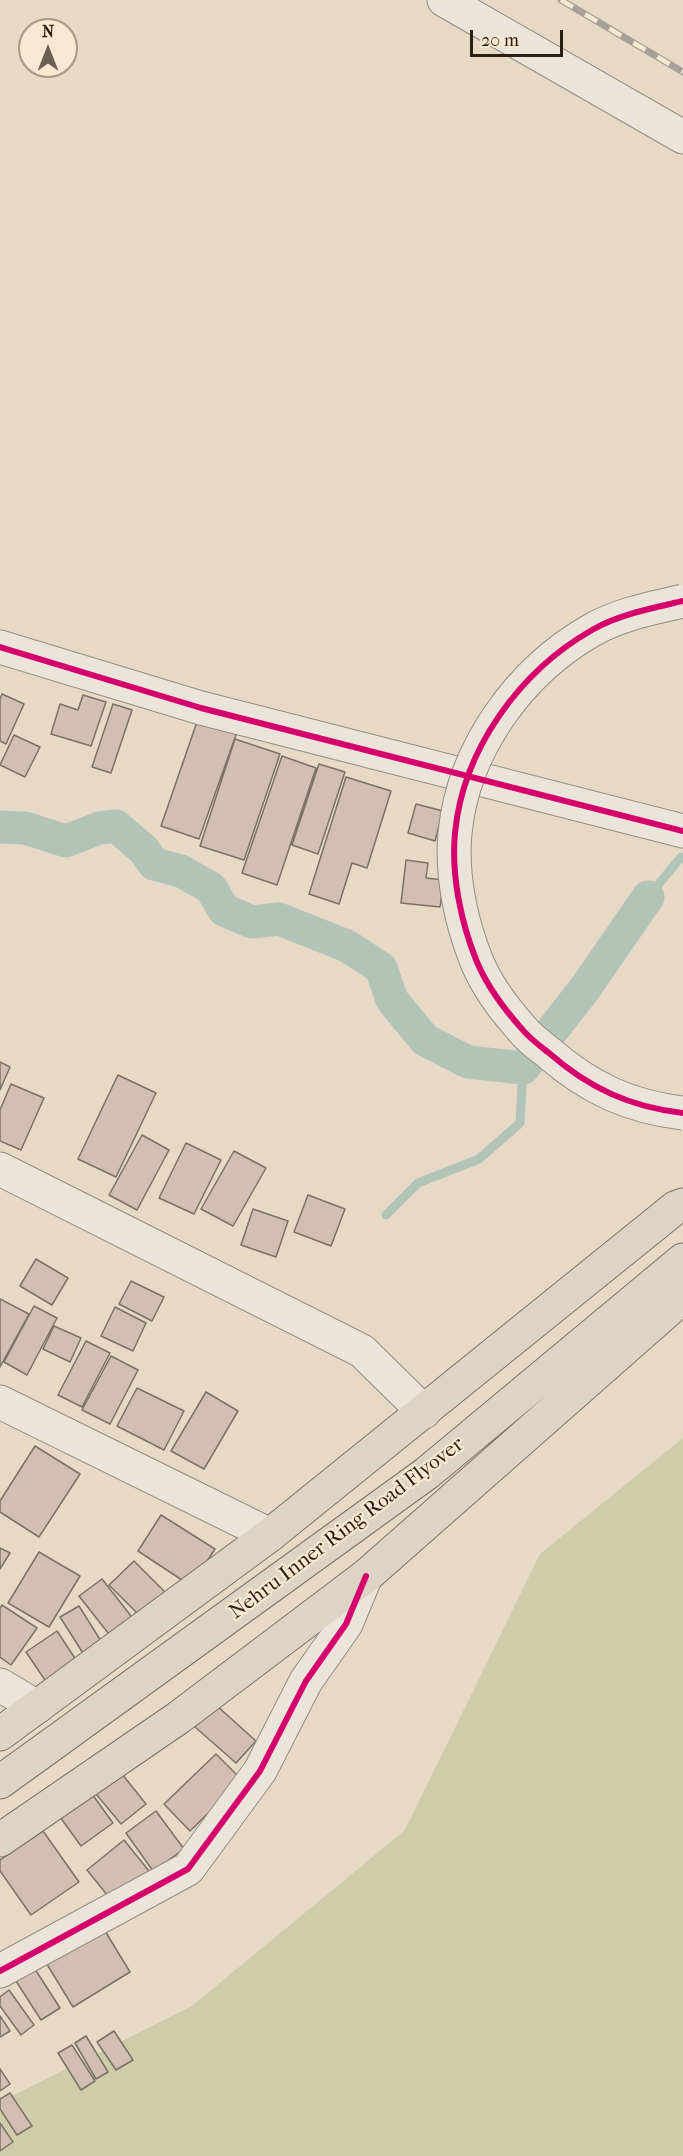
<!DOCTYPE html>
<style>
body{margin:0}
#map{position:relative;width:683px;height:2156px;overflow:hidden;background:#e7d9c6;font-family:"IM FELL French Canon",serif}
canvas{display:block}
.north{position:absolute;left:18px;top:18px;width:60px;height:60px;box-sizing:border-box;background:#f8e8d2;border:2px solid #a59886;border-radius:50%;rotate:0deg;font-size:16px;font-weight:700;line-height:24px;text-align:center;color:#291f13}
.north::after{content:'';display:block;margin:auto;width:21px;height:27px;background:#6c6052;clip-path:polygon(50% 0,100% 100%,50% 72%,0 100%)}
.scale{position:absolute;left:470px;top:30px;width:93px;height:27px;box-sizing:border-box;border:3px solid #291f13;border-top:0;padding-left:8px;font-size:18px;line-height:21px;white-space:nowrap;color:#291f13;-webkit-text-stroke:4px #f8e8d2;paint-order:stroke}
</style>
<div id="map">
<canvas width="683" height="2156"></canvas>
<div class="north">N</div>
<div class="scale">20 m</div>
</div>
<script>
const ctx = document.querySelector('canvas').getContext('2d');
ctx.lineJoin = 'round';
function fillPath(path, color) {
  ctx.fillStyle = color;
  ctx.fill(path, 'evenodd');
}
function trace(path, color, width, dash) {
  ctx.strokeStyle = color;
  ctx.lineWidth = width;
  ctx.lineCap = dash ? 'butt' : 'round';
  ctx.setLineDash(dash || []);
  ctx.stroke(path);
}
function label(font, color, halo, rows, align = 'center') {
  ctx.font = font + ' "IM FELL French Canon",serif';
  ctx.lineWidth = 4.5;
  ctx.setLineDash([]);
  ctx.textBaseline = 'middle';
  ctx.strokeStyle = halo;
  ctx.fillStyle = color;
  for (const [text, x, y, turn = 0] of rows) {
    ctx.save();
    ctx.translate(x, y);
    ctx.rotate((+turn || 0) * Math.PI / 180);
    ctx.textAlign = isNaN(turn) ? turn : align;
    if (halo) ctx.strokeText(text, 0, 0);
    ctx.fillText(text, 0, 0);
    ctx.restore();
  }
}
const green = new Path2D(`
 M683,1438V2156H0V2102L192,2006L405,1830L540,1554Z`);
const stream = new Path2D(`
 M648,897L681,857
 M386,1215L418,1183L479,1159L520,1123L523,1068`);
const canal = new Path2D(`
 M0,827L25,828L66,841L99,828L116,826L144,850L154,864L181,871L211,888L224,910L252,922L279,919L347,946L381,968L392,1000L425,1040L468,1062L523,1068L586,987L648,897`);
const building = new Path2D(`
 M2,694L24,704L6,744L0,741V699Z
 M83,695L106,702L91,746L51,734L60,704L78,710Z
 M113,704L132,710L111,773L92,767Z
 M198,719L237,732L199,839L161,826Z
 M14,735L40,747L25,777L0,765Z
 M235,739L280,754L244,860L200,846Z
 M282,756L316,768L277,885L242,873Z
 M319,764L345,772L318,854L292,845Z
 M346,777L391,791L367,868L352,863L339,904L309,894Z
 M416,804L443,811L435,841L408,833Z
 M406,860L428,863L426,878L444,880L440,907L401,903Z
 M0,1062L10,1067L0,1090Z
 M118,1075L156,1093L116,1177L78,1159Z
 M11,1084L44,1098L21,1150L0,1141V1110Z
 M142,1135L169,1150L137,1210L109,1195Z
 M186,1143L221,1160L194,1214L159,1198Z
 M234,1151L266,1168L233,1226L201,1209Z
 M308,1195L345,1209L331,1246L294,1232Z
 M253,1209L288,1221L276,1257L241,1245Z
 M36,1259L68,1278L52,1305L20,1286Z
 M131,1281L164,1297L152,1321L119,1304Z
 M0,1299L29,1314L0,1367Z
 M34,1306L57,1318L27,1375L4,1362Z
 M115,1307L146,1323L133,1351L101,1336Z
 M54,1326L81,1338L70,1362L43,1349Z
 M86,1341L110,1353L82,1407L58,1395Z
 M111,1356L138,1370L110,1424L82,1410Z
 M137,1388L184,1411L164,1450L117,1426Z
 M206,1392L238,1411L204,1469L171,1451Z
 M35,1446L80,1474L39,1537L0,1512V1501Z
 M161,1515L215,1549L191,1586L138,1551Z
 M0,1548L10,1553L0,1569Z
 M39,1552L80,1576L49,1627L8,1603Z
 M134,1561L170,1597L145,1621L109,1585Z
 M102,1579L135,1621L112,1638L79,1596Z
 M2,1605L37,1628L11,1665L0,1657V1608Z
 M79,1606L106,1649L88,1661L60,1617Z
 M57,1631L82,1669L51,1689L26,1652Z
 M216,1705L256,1741L236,1763L195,1727Z
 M216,1754L242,1780L190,1831L164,1804Z
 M122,1774L146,1804L121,1824L96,1794Z
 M92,1794L113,1823L81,1846L60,1817Z
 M156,1811L184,1849L153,1871L126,1833Z
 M43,1831L79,1882L31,1915L0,1871V1860Z
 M124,1840L149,1871L112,1901L87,1870Z
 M102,1926L130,1972L73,2007L45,1961Z
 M35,1969L60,2008L41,2020L16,1981Z
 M9,1990L34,2025L21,2035L0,2006V1997Z
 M0,2016L10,2031L0,2037Z
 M114,2031L133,2060L116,2070L97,2042Z
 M86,2036L108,2072L96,2079L75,2043Z
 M72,2045L95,2081L81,2090L58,2053Z
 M0,2069L10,2084L0,2091Z
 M10,2093L32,2126L17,2135L0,2109V2099Z
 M0,2123L13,2142L0,2151Z`);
const minor = new Path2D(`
 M444,0L683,137
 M0,647L201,708L683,831
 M0,1169L362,1351L424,1412
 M0,1402L270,1535
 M0,1685L37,1707
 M0,1971L188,1869L260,1771L306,1681L346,1624L366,1576`);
const major = new Path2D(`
 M0,1734L270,1535L675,1208L683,1205
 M0,1782L427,1473L683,1260
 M0,1840L178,1718L366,1576L683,1297`);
const rail = new Path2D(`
 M561,0L683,72`);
const minorBridge = new Path2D(`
 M683,601C653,608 620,614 592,630C520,671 463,749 455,833C451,875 461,923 477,962C487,986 505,1010 522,1029C529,1038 540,1046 549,1053C589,1088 630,1107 683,1113`);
const cycleway = new Path2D(`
 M683,601C653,608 620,614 592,630C520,671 463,749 455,833C451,875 461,923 477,962C487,986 505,1010 522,1029C529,1038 540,1046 549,1053C589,1088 630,1107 683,1113
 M0,647L201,708L683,831
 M0,1971L188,1869L260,1771L306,1681L346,1624L366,1576`);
const streetNames = [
 ["Nehru Inner Ring Road Flyover",347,1529,-37]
];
fillPath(green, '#cecca9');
trace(stream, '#b2c4b7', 9);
trace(canal, '#b2c4b7', 33);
fillPath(building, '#d2beb3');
trace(building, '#7b7267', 1.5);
trace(minor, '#958c80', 35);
trace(major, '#7b7267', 35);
trace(minor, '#ebe4da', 33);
trace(major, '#ded4c5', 33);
trace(rail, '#a6a098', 7);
trace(rail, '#f8e8d2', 4.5, [14]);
trace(minorBridge, '#958c80', 35, []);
trace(minorBridge, '#ebe4da', 33);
trace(cycleway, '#d6006c', 6);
label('21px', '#291f13', '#f8e8d2', streetNames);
</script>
